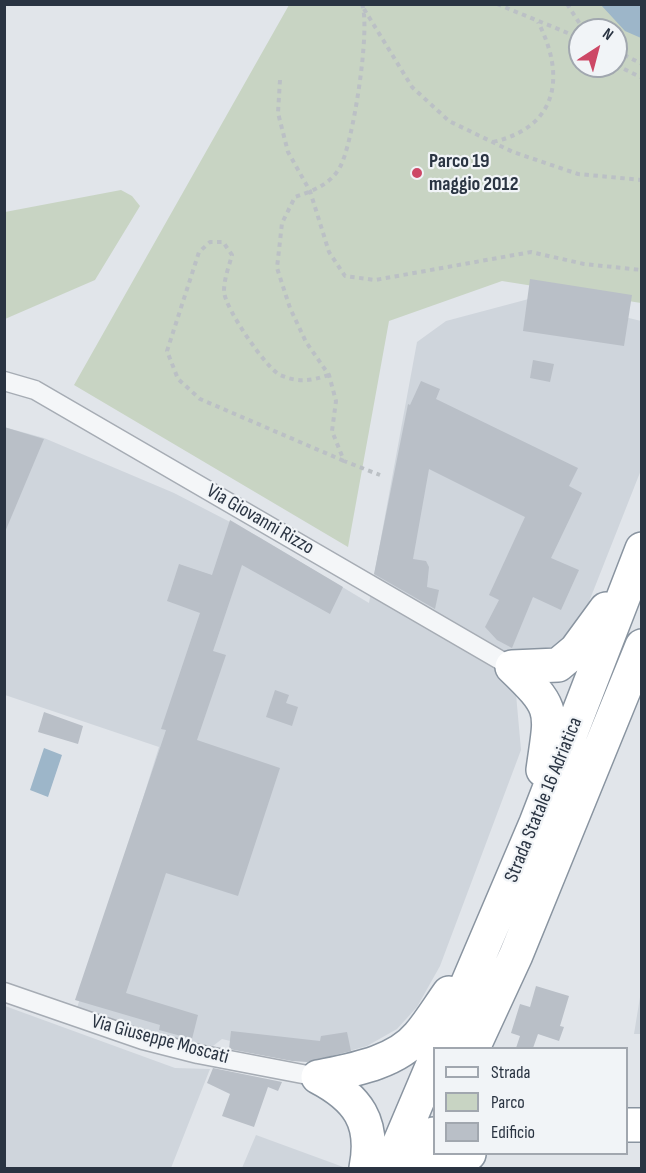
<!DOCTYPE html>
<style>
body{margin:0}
#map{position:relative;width:646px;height:1173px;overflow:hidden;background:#e1e5ea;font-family:"Sofia Sans Condensed",sans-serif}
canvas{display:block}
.frame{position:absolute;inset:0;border:6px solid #2a3442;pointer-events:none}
.legend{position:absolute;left:433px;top:1047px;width:195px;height:108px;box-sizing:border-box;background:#f1f4f7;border:2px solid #a1a7af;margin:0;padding:8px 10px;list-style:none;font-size:18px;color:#2a3442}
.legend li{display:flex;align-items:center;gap:12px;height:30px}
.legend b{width:30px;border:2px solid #a1a7af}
.north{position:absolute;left:568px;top:18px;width:60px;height:60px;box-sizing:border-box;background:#f1f4f7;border:2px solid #a1a7af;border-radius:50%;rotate:36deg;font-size:16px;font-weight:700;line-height:24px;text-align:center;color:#2a3442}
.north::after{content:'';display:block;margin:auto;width:21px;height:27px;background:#cd4866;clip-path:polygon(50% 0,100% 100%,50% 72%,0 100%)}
</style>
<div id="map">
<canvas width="646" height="1173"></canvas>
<div class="frame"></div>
<ul class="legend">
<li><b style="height:8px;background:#f4f6f8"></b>Strada</li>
<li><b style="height:16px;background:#c8d4c3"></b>Parco</li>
<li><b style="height:16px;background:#b9bfc7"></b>Edificio</li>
</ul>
<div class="north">N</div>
</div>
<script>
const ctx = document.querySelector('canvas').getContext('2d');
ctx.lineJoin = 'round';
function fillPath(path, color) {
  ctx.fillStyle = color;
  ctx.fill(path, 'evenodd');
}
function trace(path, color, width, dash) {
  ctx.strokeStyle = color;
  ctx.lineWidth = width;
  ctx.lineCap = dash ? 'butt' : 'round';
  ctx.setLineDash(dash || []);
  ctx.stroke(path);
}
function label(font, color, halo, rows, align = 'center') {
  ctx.font = font + ' "Sofia Sans Condensed",sans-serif';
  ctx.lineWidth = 4.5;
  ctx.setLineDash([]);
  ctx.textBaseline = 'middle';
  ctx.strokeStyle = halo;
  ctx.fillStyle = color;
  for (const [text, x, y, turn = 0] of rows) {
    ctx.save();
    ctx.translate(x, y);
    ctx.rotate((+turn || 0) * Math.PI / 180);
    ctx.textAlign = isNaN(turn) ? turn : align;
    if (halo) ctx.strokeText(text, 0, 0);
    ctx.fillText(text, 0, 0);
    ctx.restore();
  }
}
const built = new Path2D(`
 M540,296L641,321V470L581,622L516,694L521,750L440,966L417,1007L397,1029L367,1046L313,1061L222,1039L209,1049L77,1008L159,747L5,695L4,427L44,438L174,493L259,537L369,603L417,342L446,321Z
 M641,991V1034H634Z
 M5,1006L175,1068L210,1069L171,1168H5Z
 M256,1135L346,1168H242Z`);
const green = new Path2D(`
 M289,5H641V303L502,281L389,321L348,547L74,385ZM580,30H616V66H580Z
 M121,190L132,196L140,206L95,280L5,319V212Z`);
const water = new Path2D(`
 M601,5H641V38L625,31Z
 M44,748L62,755L48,797L30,790Z`);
const building = new Path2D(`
 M530,279L632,295L624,346L523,331Z
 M533,360L554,364L550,382L530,378Z
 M421,381L440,389L436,399L578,468L569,486L582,493L551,558L579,570L561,610L533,597L512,648L497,640L485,627L499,600L489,595L525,517L429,469L413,559L426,561L429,567L427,587L439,590L435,609L374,574L408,404L410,405Z
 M4,427L44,439L5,532H4Z
 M230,520L343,587L330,614L242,565L213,651L226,655L197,740L280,768L238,896L166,873L126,993L198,1015L192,1039L159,1030L160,1025L75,1000L166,730L161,729L200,613L167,601L171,589L179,564L212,575Z
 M275,690L289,695L286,703L298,707L292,726L266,717Z
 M44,712L83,726L78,744L38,732Z
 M536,986L569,996L560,1026L564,1027L559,1041L538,1034L533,1048H516L520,1036L511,1033L520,1004L530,1007Z
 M231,1031L320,1041L321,1036L347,1032L351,1051L307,1062L292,1061L229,1049Z
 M213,1068L282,1082L278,1091L268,1087L254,1127L222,1116L230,1094L207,1083Z`);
const path = new Path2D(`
 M362,4C371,28 353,144 340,167C330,185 312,191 295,197L282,223L277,268L290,308L306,342L329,375L336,401L332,431L344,461L380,475
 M497,4L580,38
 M567,4L584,30
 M364,9L412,87L449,121L513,152L578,174L642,180
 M616,51L642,64
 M616,65L642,78
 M280,80L278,113L288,152L310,191L329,252L345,276L375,280L531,252L584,264L642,270
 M493,142C558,127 566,76 538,22
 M329,375C310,381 299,383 280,375C266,368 224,307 224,291C224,279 229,266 232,255L223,242H210L199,252L167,351L178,379L200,399L344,461`);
const street = new Path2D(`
 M4,381L35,390L512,667
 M4,992L143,1040L198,1054L318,1077`);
const highway = new Path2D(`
 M512,667L558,665L576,650L606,609
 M512,667C557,710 551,711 543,770
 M440,1048L536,823L642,549
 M473,1048L516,955L642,646
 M318,1077C352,1070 396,1063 419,1035C430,1022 439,1007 449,993
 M318,1077C358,1098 375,1122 366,1168
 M626,1125H642
 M389,1168L434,1062
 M419,1168L434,1134
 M449,1168L469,1154`);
const markers = [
 [417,173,6,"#cd4866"]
];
const poiNames = [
 ["Parco 19",429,162],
 ["maggio 2012",429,185]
];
const streetNames = [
 ["Via Giovanni Rizzo",260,520,30],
 ["Strada Statale 16 Adriatica",544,800,-68],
 ["Via Giuseppe Moscati",160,1040,15]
];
fillPath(built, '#cfd5dc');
fillPath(green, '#c8d4c3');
fillPath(water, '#9db6c9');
fillPath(building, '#b9bfc7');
trace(street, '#a6acb4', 21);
trace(highway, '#8994a0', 36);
trace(path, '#bbc0c5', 4, [4.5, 4.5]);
trace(street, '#f4f6f8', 18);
trace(highway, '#fff', 33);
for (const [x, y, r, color] of markers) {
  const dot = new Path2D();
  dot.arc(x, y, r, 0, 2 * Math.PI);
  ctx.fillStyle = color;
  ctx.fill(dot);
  trace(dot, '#f1f4f7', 2);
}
label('bold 20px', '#2a3442', '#f1f4f7', poiNames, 'left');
label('20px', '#2a3442', '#f1f4f7', streetNames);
</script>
